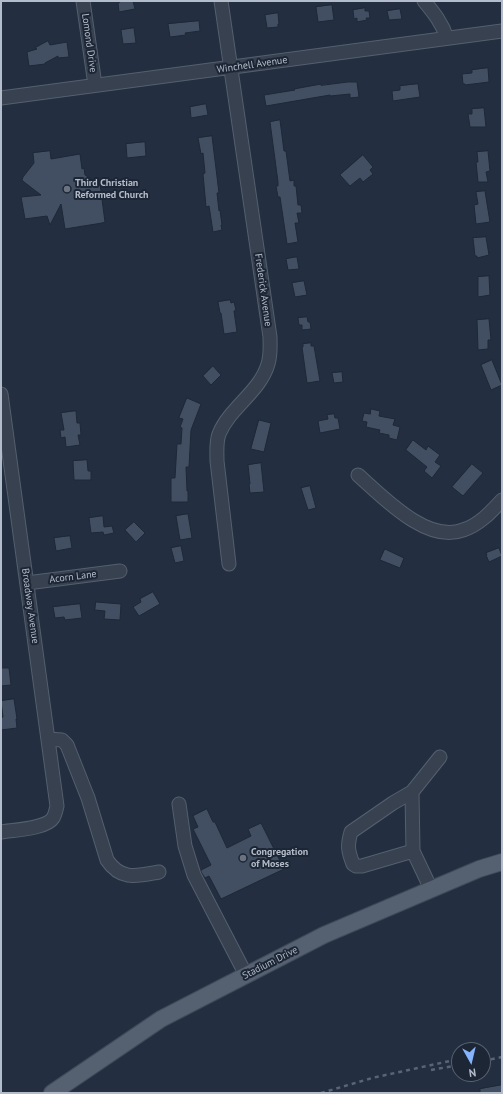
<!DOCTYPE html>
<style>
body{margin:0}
#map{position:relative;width:503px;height:1094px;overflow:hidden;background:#232f40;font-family:"PT Sans",sans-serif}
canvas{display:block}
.frame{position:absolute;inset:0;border:2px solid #b3bcca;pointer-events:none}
.north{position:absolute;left:451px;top:1042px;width:40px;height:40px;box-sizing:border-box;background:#1c2635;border:1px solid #586271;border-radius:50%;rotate:172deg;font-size:11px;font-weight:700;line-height:16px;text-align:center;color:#b3bcca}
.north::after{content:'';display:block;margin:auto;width:14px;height:18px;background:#86b3fd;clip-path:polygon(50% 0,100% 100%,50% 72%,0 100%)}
</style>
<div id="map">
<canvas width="503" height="1094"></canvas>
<div class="frame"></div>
<div class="north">N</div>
</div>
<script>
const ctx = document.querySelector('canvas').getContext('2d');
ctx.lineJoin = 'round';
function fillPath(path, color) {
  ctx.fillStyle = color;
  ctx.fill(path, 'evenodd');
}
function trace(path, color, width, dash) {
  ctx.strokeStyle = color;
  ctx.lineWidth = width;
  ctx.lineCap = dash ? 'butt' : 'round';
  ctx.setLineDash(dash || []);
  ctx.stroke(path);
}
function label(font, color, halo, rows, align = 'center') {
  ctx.font = font + ' "PT Sans",sans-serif';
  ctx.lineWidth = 4;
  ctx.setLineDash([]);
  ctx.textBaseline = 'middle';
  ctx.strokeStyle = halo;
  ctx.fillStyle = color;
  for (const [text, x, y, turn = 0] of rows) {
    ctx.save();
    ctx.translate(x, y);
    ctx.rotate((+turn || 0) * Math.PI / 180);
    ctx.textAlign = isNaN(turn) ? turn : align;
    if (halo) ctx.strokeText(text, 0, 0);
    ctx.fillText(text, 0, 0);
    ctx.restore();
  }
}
const building = new Path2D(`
 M120,1H133L135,9L119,12L118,3L120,2Z
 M332,5L334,20L318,22L316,7Z
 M365,8V11H369L370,18H366L367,20L357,22V18L354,19L353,10Z
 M400,9L402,19L389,20L387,11Z
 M278,13L279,24H278V27L267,28L265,15Z
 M199,21L200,31L185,33L186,35L170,37L168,24Z
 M134,28L136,43L123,44L121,30Z
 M48,41L50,45L67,42L69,57L58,58V56L45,63V64L29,66L27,52L37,49L35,48Z
 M488,68L489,82L465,85V84H463L462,74L472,73V70Z
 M348,82H357L359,97L350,98V94L330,96V95L266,106L264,95L295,90L294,89L321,84V85Z
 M418,84L420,97L393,101L392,91L400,90V86Z
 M206,104L208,115L191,118L190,107Z
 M484,108L486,127H470L468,114H472V109Z
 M280,120L284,151H286L290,181L294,180V186H296L298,205H301L302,213H297L299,223H295L298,242L287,244L280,197H278L276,186H278V182L270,122Z
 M212,136L219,193H217L219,211L220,210L222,225H221L222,230L213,232L209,206L206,207L203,174L205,173L203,153L201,154L198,138Z
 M145,142L146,156L127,158L126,144Z
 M50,151L51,159L80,154L82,169L84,168L85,175L100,184L105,222L102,223L65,229L61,204L50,225L47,216L25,219L21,197L41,195L24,182L22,180L23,177L34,163L33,153Z
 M488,151L490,171L486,172L488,182H478L476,162H478L477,152Z
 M363,155L373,167L370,170L373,174L363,182L360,178L350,186L340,175Z
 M485,191L490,222L476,224L474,205L478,204L476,192Z
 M486,237L489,255L477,258V256H475L473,238Z
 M297,257L299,269L288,270L286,259Z
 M489,276L490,295L478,297V277Z
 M304,281L307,295L295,297L292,283Z
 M230,300L231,303L234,302L236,310L234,311L237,332L224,334L221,313H220L218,302Z
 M307,317L308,322H310L311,329L302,330V325H299L298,318Z
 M489,319L491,340H488V349L478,350L477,320Z
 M311,343V346H314L320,381L307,383L302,347H303V344Z
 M492,360L502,385L491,390L481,365Z
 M213,366L221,375L211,385L203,376Z
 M342,372L343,382L334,383L332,373Z
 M187,398L201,404L191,430L189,467H186L187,491H188V502H171V478H175L177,444H181L182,428L180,427L183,419L179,418Z
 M371,409L380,411L379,416L395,419L393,425L400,427L397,440L389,438V435L379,433L380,430L366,427L367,422L362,421L364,413L370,414Z
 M76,411L77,423H80L81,435H78L80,445L66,447L65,437L61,438L60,430H64L61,413Z
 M334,414L335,418H338L340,429L320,433L318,421L328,419L327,415Z
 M259,420L271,423L264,452L251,449Z
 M413,440L426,450L428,446L440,455L435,462L441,466L432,478L424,471L427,467L406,450Z
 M87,460L88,471H91V480H74L73,461Z
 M261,463L264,492L250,493L249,484H250L248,465Z
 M472,464L483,473L463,496L452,487Z
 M310,486L316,508L308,510L301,488Z
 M188,514L192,538L180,540L176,516Z
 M103,516L104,527L112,526L114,533L104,535L103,532L91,533L89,518Z
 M134,522L145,533L136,542L125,530Z
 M70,536L72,548L56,551L54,538Z
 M181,546L184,561L175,563L171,548Z
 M499,548L502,556L489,562L486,555H487L486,553Z
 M385,549L404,558L400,568L380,560Z
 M153,592L160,604L139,616L133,607L141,602L140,599Z
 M96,602L121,604L120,620L104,619L105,611L95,610Z
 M80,604L82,618L65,620L64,617L55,618L53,607Z
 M1,668H9L11,685L1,686Z
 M14,699L17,719H16L17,728L1,730V718L3,717L1,701Z
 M207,809L213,822H215L227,848L251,836L248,829L261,823L284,869L221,899L209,876L205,878L201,872V870L211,865L193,829L198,827L193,816Z
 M502,1085V1093H480V1089Z`);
const minor = new Path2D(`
 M83,1L95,85
 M221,1L270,337C270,346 271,355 268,364C260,392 230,407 219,434C216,442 217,452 217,461L229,564
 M424,1C434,13 442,23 447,38
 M1,98L502,31
 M1,394L57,806C56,810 55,815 53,818C46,829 13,830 1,832
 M358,475C383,497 427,544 463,530C479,525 491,512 502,500
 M27,583L120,571
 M48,739L62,740L67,745L88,798L107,860C121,881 137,876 159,872
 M412,792L393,803L351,832C347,846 348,851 353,864L356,866H362L413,851
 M179,804L185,846L194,875L246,975
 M431,889L413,851L412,792L440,757`);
const major = new Path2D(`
 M52,1093L161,1019L324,935L479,869L502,862`);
const rail = new Path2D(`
 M483,1061L502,1057
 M431,1070L459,1065
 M321,1093L372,1078L459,1059`);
const markers = [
 [67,189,4,"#6b7280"],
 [243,858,4,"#6b7280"]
];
const streetNames = [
 ["Lomond Drive",89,43,82],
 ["Winchell Avenue",252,65,-8],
 ["Frederick Avenue",263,290,82],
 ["Acorn Lane",73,577,-7],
 ["Broadway Avenue",30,606,82],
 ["Stadium Drive",270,963,-27]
];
const poiNames = [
 ["Third Christian",75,183],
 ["Reformed Church",75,195],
 ["Congregation",251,852],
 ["of Moses",251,864]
];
fillPath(building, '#424f62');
trace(building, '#1e2837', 1);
trace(minor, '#555f6d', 15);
trace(major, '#404a59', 18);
trace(minor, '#374150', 13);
trace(major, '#556070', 16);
trace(rail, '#596577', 2.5, [4, 4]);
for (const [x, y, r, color] of markers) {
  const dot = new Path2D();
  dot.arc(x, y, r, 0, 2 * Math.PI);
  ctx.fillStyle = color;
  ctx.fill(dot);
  trace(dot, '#1c2635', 1.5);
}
label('10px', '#b3bcca', '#1c2635', streetNames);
label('bold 10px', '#b3bcca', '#1c2635', poiNames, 'left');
</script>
